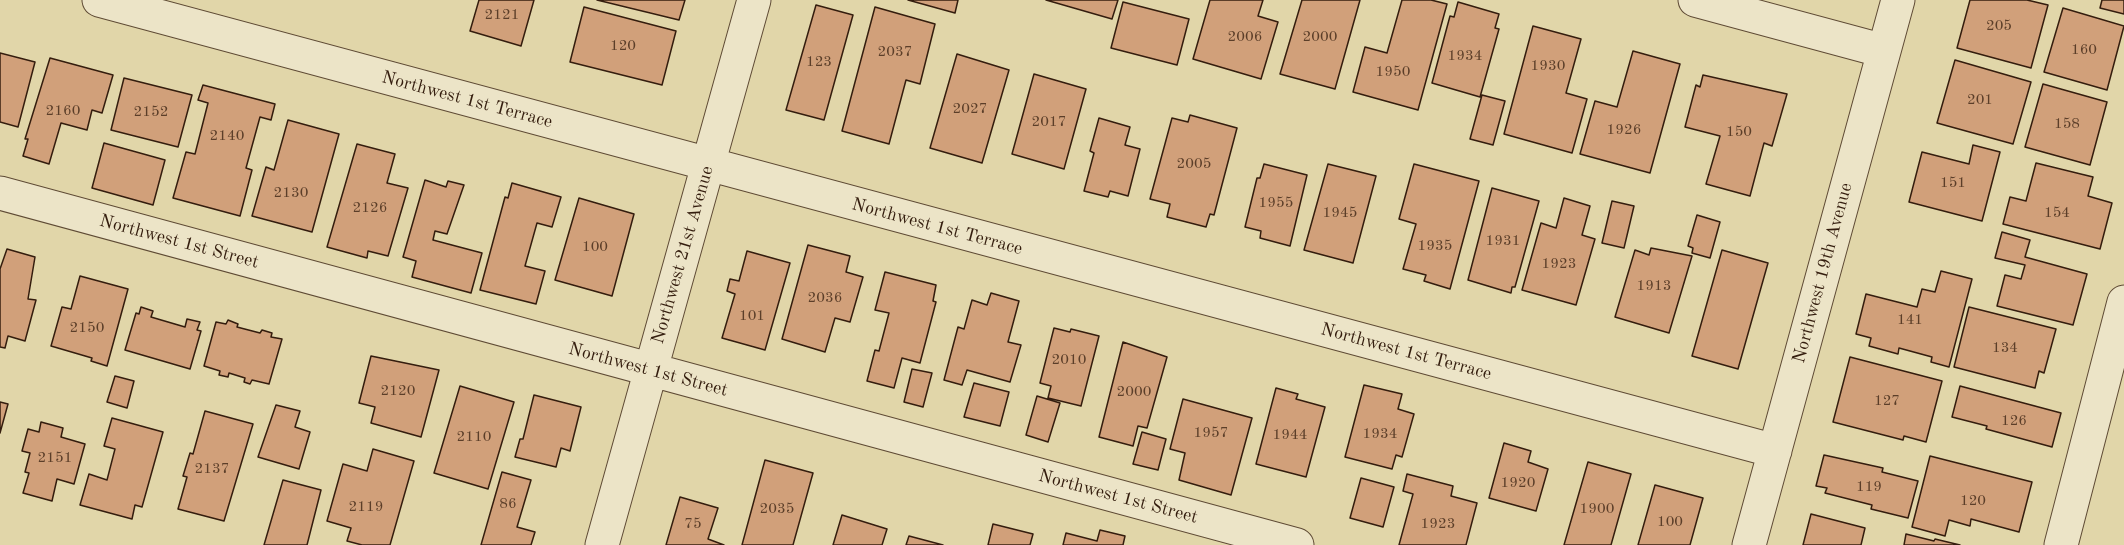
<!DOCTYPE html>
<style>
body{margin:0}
canvas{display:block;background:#e1d6a9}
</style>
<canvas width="2124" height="545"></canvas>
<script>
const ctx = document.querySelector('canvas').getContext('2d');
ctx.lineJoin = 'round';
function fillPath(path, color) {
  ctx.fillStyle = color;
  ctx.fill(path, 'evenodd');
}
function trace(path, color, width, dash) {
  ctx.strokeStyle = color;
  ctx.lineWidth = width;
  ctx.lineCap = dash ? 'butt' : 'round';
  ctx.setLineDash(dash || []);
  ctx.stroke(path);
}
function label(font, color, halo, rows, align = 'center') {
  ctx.font = font + ' "Old Standard TT",serif';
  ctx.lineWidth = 4.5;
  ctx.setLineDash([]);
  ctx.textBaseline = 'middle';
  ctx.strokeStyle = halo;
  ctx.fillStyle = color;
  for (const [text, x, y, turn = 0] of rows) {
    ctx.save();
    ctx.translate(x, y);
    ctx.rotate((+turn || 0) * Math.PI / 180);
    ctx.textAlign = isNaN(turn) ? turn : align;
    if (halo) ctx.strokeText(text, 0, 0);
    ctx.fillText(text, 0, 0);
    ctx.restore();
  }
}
const building = new Path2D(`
 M479,0H534L521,46L470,31Z
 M597,0H685L679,20Z
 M908,0H958L955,13Z
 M1046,0H1118L1112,19Z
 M1210,0H1263L1258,16L1278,22L1261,79L1193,59Z
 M1302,0H1360L1335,89L1280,74Z
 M1402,0H1431L1447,4L1418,110L1353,92L1365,47L1387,53Z
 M1970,0H2027L2048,5L2031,68L1957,48Z
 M2102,0H2124V14L2100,8Z
 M1123,2L1189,19L1177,65L1111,48Z
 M1458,2L1499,14L1495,28L1499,29L1480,97L1432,83L1450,16L1454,17Z
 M816,5L853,15L824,120L786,110Z
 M584,7L676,31L662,85L570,62Z
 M875,7L935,24L920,84L906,80L889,144L842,131Z
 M2063,8L2124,26L2107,90L2044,72Z
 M1533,26L1581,39L1566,93L1587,99L1572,153L1504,134Z
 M1633,51L1680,64L1650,173L1580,154L1595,101L1617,107Z
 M0,53L35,62L18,127L0,122Z
 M957,54L1009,70L982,163L930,148Z
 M50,58L113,75L102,113L92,110L87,130L61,123L49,164L23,156L28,139H25Z
 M1955,60L2031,82L2013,144L1937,123Z
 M1034,74L1086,89L1064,169L1012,154Z
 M1703,75L1787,94L1772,146L1764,143L1750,196L1706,184L1720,136L1685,127L1696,85L1700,87Z
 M124,78L192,95L178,147L111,130Z
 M2043,84L2107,102L2090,165L2025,147Z
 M203,85L275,104L271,120L260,117L246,168L252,170L240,216L173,198L186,152L195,154L208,103L198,100Z
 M1482,95L1505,101L1493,145L1470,139Z
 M1190,115L1237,128L1214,215L1210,214L1206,227L1167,217L1170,204L1150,199L1172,118L1188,122Z
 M1099,118L1130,127L1125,145L1140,149L1128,196L1110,191L1108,197L1084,191L1094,153L1090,151Z
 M288,120L339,134L312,232L252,216L266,167L274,170Z
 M104,143L165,160L153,205L92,188Z
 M357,144L395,154L387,183L408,188L388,256L368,251L367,258L327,247Z
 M1973,145L2000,152L1982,221L1909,202L1922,152L1969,164Z
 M2036,163L2093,177L2088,196L2112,203L2100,249L2003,224L2010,197L2026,201Z
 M1264,164L1307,175L1290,246L1260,238L1261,231L1245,227L1257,178H1260Z
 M1328,164L1376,176L1353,263L1304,250Z
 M1414,164L1479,181L1450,289L1424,281L1426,275L1403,269L1416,224L1399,219Z
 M425,180L446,187L448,181L464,185L447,234L435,231L433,240L482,253L471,293L412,277L416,261L403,257Z
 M512,183L561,197L552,227L537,223L525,266L545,271L536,304L480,290L505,197L508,198Z
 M1492,188L1539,201L1515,287H1512L1511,293L1468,280Z
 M579,198L634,214L612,296L555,280Z
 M1564,198L1590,206L1582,235L1595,239L1576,305L1522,290L1541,223L1556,228Z
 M1612,201L1634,206L1624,248L1602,243Z
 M1697,215L1720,222L1710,258L1692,253L1693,248L1688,246Z
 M2002,232L2030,240L2025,257L2087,274L2073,325L1997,306L2005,275L2021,279L2025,265L1995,258Z
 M808,245L850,256L846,272L863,277L850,322L835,318L825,352L782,339Z
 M1651,248L1692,256L1669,333L1615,317L1635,250L1649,255Z
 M7,249L35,257L28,299L36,300L25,341L8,336L5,348L0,347V269Z
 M1722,250L1768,263L1738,369L1692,356Z
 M747,251L790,263L765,350L722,338L735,294L727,291L730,279L739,281Z
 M1941,271L1972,279L1949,367L1931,362L1932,357L1899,348L1898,354L1869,346L1871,338L1856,334L1866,294L1917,307L1922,289L1935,292Z
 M885,272L936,285L933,301L936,302L920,363L902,358L894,388L867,381L875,350L879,351L889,313L875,310Z
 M80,276L128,289L107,366L91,361L92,358L51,346L62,307L71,309Z
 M991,293L1019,301L1008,342L1021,345L1010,382L967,370L962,385L944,380L958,327L964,329L972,300L987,305Z
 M141,307L153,311L151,317L185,327L187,319L200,322L197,330L201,331L190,369L125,350L136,313L139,314Z
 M1969,307L2056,329L2044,373L2039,371L2035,388L1954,367Z
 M228,320L238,324L237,327L260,333L262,330L272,333L271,337L282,339L269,384L252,380L250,384L244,382L245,378L229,373L228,377L219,375L220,371L204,366L216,322L226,324Z
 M1054,328L1070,332L1071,329L1099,336L1081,406L1048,398L1051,386L1040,383Z
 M1123,342L1167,357L1147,428L1138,426L1133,446L1099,437Z
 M371,356L439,370L421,437L371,423L375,407L359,403Z
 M1850,357L1942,381L1926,442L1904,436L1903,440L1833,422Z
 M912,369L932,373L923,407L904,402Z
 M115,376L134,381L127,408L107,402Z
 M974,383L1009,392L1000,426L964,417Z
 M1364,385L1402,394L1398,409L1414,414L1402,457L1396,455L1392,469L1345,457Z
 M460,386L514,402L488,489L434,473Z
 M1960,386L2061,413L2052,447L1986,429L1987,426L1952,417Z
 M1276,388L1298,394L1296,399L1325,407L1306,477L1256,464Z
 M534,395L581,407L570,451L561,448L556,467L515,457L520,439H523Z
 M1037,396L1060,403L1048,442L1026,435Z
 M1183,399L1252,418L1231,495L1179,480L1185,453L1170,449Z
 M0,402L8,404L0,433Z
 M276,405L300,411L295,427L310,432L299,469L258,457Z
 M205,411L253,424L224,521L178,509L187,477L183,476L190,453L193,454Z
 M112,418L163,432L142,507L135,505L132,519L80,505L89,474L107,480L115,449L104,446Z
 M41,422L63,428L61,437L85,444L74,484L57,479L52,501L23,493L29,473L25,472L30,453L22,451L28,429L39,432Z
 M1142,432L1166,439L1158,470L1133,464Z
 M1504,443L1531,451L1528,462L1548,469L1536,511L1489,498Z
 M373,449L414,461L390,545H362L347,541L351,528L327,521L343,464L367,471Z
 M1824,455L1883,468L1882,472L1918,481L1908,518L1871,509L1872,505L1825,493L1827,488L1816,486Z
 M1930,456L2032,482L2019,532L1971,519L1970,526L1949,520L1945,536L1912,527Z
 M765,460L813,473L793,545H742Z
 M1588,462L1631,474L1611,545H1564Z
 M502,472L531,480L517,527L535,532L531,545H481Z
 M1407,474L1453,486L1451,496L1477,503L1466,545H1399L1413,494L1403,491Z
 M1361,478L1394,487L1383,527L1350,518Z
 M283,480L321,490L307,545H264Z
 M1655,485L1703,498L1690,545H1638Z
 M680,497L718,508L708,539L724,545H666Z
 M1811,514L1865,528L1861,545H1803Z
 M842,515L887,529L882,545H833Z
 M993,524L1033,534L1030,545H988Z
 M1100,530L1125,536L1123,545H1063L1066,533L1097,541Z
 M1906,534L1934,541L1935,539L1960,545H1904Z
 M909,536L943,545H906Z`);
const minor = new Path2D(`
 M99,0L1775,451
 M1695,0L1884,51
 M0,193L1297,545
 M602,545L754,0
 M1749,545L1898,0
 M2061,545L2124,302`);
const numberNames = [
 ["2121",502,15],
 ["205",1999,26],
 ["2006",1245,37],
 ["2000",1320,37],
 ["120",623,46],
 ["160",2084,50],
 ["2037",895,52],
 ["1934",1465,56],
 ["123",819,62],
 ["1930",1548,66],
 ["1950",1393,72],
 ["201",1980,100],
 ["2027",970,109],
 ["2160",63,111],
 ["2152",151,112],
 ["2017",1049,122],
 ["158",2067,124],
 ["1926",1624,130],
 ["150",1739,132],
 ["2140",227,136],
 ["2005",1194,164],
 ["151",1953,183],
 ["2130",291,193],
 ["1955",1276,203],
 ["2126",370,208],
 ["1945",1340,213],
 ["154",2057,213],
 ["1931",1503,241],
 ["1935",1435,246],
 ["100",595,247],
 ["1923",1559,264],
 ["1913",1654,286],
 ["2036",825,298],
 ["101",752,316],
 ["141",1910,320],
 ["2150",87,328],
 ["134",2005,348],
 ["2010",1069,360],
 ["2120",398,391],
 ["2000",1134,392],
 ["127",1887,401],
 ["126",2014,421],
 ["1957",1211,433],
 ["1934",1380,434],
 ["1944",1290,435],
 ["2110",474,437],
 ["2151",55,458],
 ["2137",212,469],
 ["1920",1518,483],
 ["119",1869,487],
 ["120",1973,501],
 ["86",508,504],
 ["2119",366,507],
 ["2035",777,509],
 ["1900",1597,509],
 ["100",1670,522],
 ["75",693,524],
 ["1923",1438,524]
];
const streetNames = [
 ["Northwest 1st Terrace",467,100,15],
 ["Northwest 1st Terrace",937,227,15],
 ["Northwest 1st Street",179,242,15],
 ["Northwest 21st Avenue",683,255,-74],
 ["Northwest 19th Avenue",1823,273,-75],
 ["Northwest 1st Terrace",1406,352,15],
 ["Northwest 1st Street",648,370,15],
 ["Northwest 1st Street",1118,497,15]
];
fillPath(building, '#d1a07a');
trace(building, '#341d0e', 1.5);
trace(minor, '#5f4b35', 35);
trace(minor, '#ece4c7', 33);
label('15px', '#5b3e29', null, numberNames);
label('18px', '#341d0e', '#ece4c7', streetNames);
</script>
